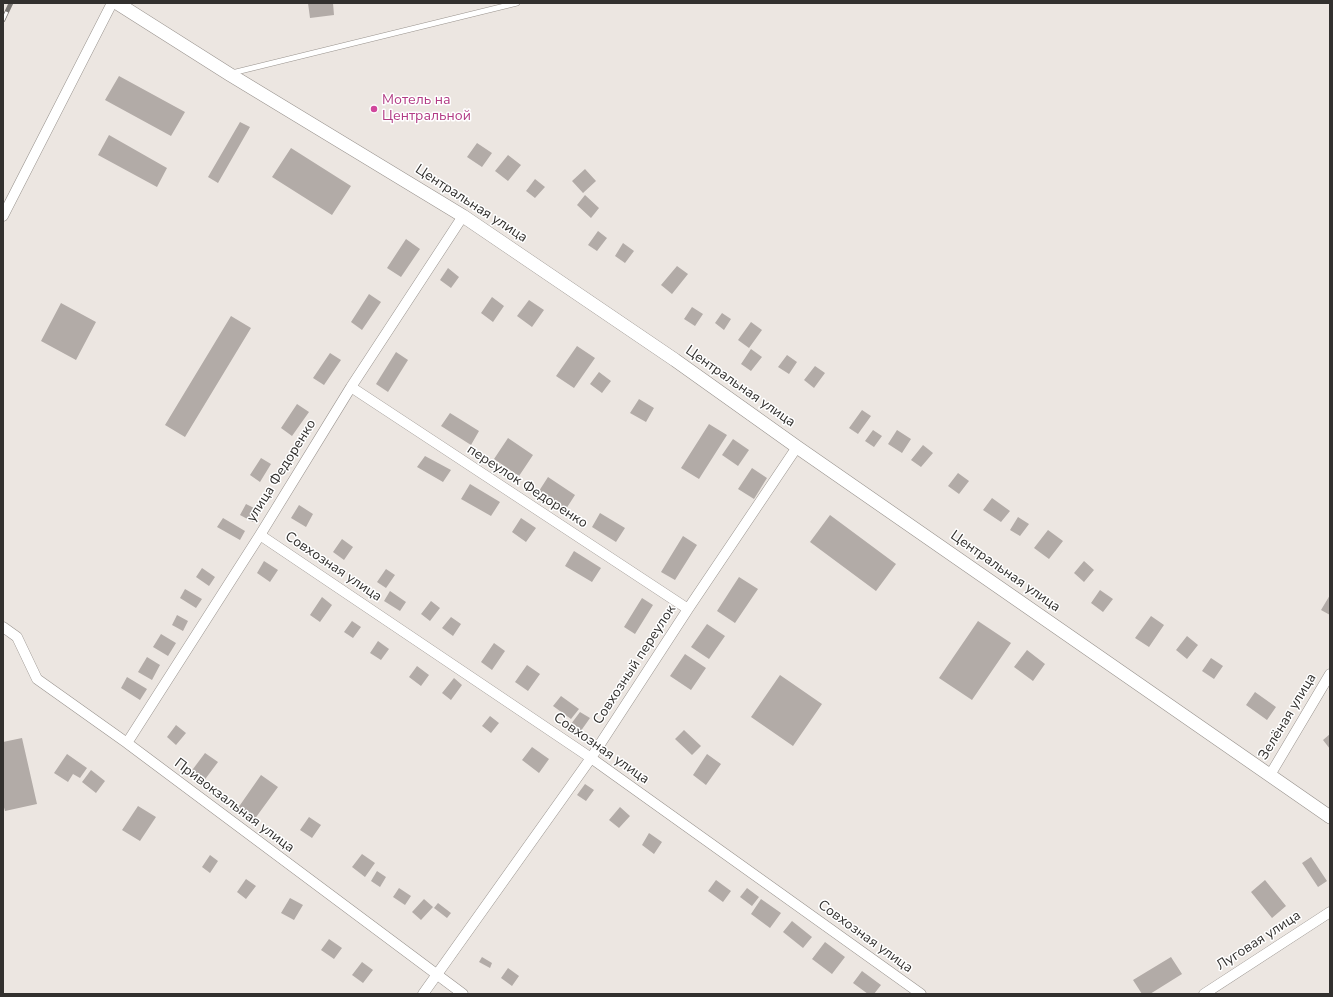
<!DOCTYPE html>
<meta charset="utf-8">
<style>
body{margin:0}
#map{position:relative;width:1333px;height:997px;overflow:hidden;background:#ece6e1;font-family:"Nunito Sans",sans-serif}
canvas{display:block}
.frame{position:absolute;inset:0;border:4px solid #32302e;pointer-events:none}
</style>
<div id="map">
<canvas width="1333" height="997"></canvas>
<div class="frame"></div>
</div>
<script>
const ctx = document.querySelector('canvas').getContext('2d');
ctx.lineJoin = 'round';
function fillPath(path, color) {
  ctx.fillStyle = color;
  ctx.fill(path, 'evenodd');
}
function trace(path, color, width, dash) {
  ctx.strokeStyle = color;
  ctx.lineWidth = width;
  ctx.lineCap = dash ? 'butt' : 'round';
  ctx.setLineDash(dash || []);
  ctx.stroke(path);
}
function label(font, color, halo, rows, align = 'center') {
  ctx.font = font + ' "Nunito Sans",sans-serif';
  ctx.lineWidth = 3;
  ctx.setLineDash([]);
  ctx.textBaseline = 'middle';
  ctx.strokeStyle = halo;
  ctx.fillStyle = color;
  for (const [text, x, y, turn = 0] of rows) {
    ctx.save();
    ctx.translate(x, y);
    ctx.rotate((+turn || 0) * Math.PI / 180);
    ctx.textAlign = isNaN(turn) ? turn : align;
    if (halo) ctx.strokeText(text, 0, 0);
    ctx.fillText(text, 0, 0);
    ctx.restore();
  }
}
const building = new Path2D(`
 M308,3H333L334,15L310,18Z
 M119,76L185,112L171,136L105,100Z
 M240,122L250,127L218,183L208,177Z
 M109,135L167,168L157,187L98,155Z
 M477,143L492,153L482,167L467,157Z
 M291,148L351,186L332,215L272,177Z
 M508,155L521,165L508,181L495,171Z
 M585,169L596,181L583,193L572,181Z
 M535,179L545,187L535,198L526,191Z
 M585,195L599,208L591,218L577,205Z
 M598,231L607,238L597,251L588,245Z
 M406,239L420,249L401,277L387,268Z
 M623,243L634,251L625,263L615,256Z
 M677,266L688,274L672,294L661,285Z
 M448,268L459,277L451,288L440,280Z
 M369,294L381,302L362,330L351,322Z
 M492,297L504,306L493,322L481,313Z
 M529,300L544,310L532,327L517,316Z
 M61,303L96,322L76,360L41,341Z
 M692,307L703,314L695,326L684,319Z
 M722,313L731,319L724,330L715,323Z
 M231,316L251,328L185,437L165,425Z
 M751,322L762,330L749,348L738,340Z
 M577,346L595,358L574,388L556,376Z
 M751,349L762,357L751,371L741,364Z
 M396,352L408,360L388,392L376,384Z
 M330,353L341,360L324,385L313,378Z
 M787,355L797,362L789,374L778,367Z
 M815,366L825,373L814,388L804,380Z
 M599,372L611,381L602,393L590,384Z
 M639,399L654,408L646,422L630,413Z
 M297,404L309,412L292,436L281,428Z
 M862,410L871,416L858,434L849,428Z
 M450,413L479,431L471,445L441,426Z
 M709,424L727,435L699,479L681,468Z
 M873,430L882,436L874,447L865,441Z
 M897,430L911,439L902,453L888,444Z
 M508,438L533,455L519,476L494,459Z
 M733,439L749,450L738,466L722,455Z
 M923,445L933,453L921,467L911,460Z
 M425,456L451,470L443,482L417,467Z
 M261,458L271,464L260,482L250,475Z
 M752,468L767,478L754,499L738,489Z
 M958,473L969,481L959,494L948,486Z
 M548,477L575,495L566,509L539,491Z
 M470,484L500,502L491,516L461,499Z
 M992,498L1010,511L1001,522L983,510Z
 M246,504L260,511L253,522L240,515Z
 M299,505L313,514L306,527L291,518Z
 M600,513L625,528L616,542L592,527Z
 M830,515L896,564L876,591L810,542Z
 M1018,517L1029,524L1020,536L1010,530Z
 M223,518L245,531L240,540L217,527Z
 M521,518L536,528L526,542L512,532Z
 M1048,530L1063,541L1049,559L1034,548Z
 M683,536L697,545L675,580L661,572Z
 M342,539L353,547L344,560L333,552Z
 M574,551L601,568L592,582L565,566Z
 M264,561L278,570L270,582L257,573Z
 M1084,561L1094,570L1084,582L1074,573Z
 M202,568L215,577L209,586L196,577Z
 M386,569L395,575L386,588L377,582Z
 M739,577L758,589L735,623L717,611Z
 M185,589L202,599L196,608L180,598Z
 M1100,590L1113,599L1103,612L1091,603Z
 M390,591L406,602L400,611L384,601Z
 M1330,595V615L1321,610Z
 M322,597L332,605L320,622L310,615Z
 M642,598L653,605L635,634L624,627Z
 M431,601L440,608L430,621L421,614Z
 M177,615L188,621L183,631L172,625Z
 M1151,616L1164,625L1149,647L1135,638Z
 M451,617L461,624L453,636L442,628Z
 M352,621L361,627L353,638L344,632Z
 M978,621L1011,643L972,700L939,678Z
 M707,624L725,636L709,659L691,647Z
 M161,634L176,643L168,656L153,647Z
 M1187,636L1198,645L1187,659L1176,650Z
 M378,641L389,649L381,660L370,653Z
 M494,643L505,651L492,670L481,662Z
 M1027,650L1045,664L1033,681L1014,667Z
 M685,654L706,668L691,690L670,676Z
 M147,657L160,665L152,680L138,672Z
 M1211,658L1223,666L1214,679L1202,671Z
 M527,665L540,674L528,691L515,682Z
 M417,666L429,675L421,686L409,677Z
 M780,675L822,704L793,746L751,717Z
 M127,677L147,689L140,700L121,688Z
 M454,678L462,685L451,700L442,693Z
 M1255,692L1276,707L1267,720L1246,705Z
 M561,696L579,709L571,719L553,706Z
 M580,712L590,718L578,735L568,728Z
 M490,716L499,723L491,733L482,726Z
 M176,725L186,733L176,745L167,737Z
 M684,730L701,746L692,755L675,739Z
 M1330,734V749L1323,740Z
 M22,738L37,804L5,811L3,804V742Z
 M532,747L549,759L539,773L522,760Z
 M205,753L218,762L203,782L190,773Z
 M67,754L87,768L80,778L73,774L68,782L54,773Z
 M707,754L721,764L706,785L693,775Z
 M91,770L105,781L96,793L82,782Z
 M261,775L278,787L254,820L238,808Z
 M585,784L594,790L586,801L577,795Z
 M138,806L156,817L140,841L122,830Z
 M620,807L630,816L619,828L609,820Z
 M309,817L321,825L312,838L300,830Z
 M649,833L662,842L654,854L642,845Z
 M362,854L375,863L365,877L352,867Z
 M210,855L218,861L210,873L202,867Z
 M1311,857L1327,881L1318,887L1302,863Z
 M377,871L386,877L380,887L371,881Z
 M246,879L256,886L246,899L237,892Z
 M716,880L731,891L723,902L708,891Z
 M1265,880L1286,906L1272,918L1251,892Z
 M399,888L411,896L405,905L393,897Z
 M747,888L759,897L752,906L740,897Z
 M290,898L303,905L294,920L281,913Z
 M424,899L433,907L421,920L412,912Z
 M761,899L781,913L770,928L751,914Z
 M438,903L451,913L447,918L434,908Z
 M792,921L812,937L803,948L783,932Z
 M329,939L342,948L334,959L321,950Z
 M825,942L845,957L832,974L812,959Z
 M482,957L492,963L490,968L479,962Z
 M1171,957L1182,974L1150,994H1142L1133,980Z
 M362,962L373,970L363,983L352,975Z
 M508,968L519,976L512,986L501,978Z
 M862,971L881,985L874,994H868L853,983Z`);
const service = new Path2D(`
 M232,73L517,3`);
const minor = new Path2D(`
 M3,216L112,3
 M351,387L688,609
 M260,535L591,758L921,994
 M3,627L17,637L37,679L127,743L463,994
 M127,743L260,535L351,387L463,216
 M1270,775L1330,674
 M423,994L591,758L688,609L797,447
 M1204,994L1330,912`);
const tertiary = new Path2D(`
 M117,3L229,74L463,216L675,360L797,447L1330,817`);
const rail = new Path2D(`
 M3,20L11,3`);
const markers = [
 [374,109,4,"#d1479c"]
];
const hotelNames = [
 ["Мотель на",382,101],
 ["Центральной",382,117]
];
const streetNames = [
 ["Центральная улица",471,204,33],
 ["Центральная улица",740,387,35],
 ["улица Федоренко",282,471,-58],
 ["переулок Федоренко",527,487,33],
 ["Совхозная улица",333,567,34],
 ["Центральная улица",1005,572,35],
 ["Совхозный переулок",635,665,-57],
 ["Зелёная улица",1288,717,-59],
 ["Совхозная улица",601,749,35],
 ["Привокзальная улица",234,806,37],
 ["Совхозная улица",865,937,36],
 ["Луговая улица",1259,941,-33]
];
fillPath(building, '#b2aba7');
trace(service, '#99938e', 6);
trace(minor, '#99938e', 11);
trace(tertiary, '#99938e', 14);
trace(service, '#fff', 5);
trace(minor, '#fff', 10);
trace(tertiary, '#fff', 13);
trace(rail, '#777471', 4.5);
trace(rail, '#fff', 3, [9]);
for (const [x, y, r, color] of markers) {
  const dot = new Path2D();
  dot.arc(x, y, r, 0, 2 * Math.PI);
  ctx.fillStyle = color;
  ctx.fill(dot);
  trace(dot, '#fff', 1.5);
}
label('14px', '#b23c85', '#fff', hotelNames, 'left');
label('14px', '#32302e', '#fff', streetNames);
</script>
